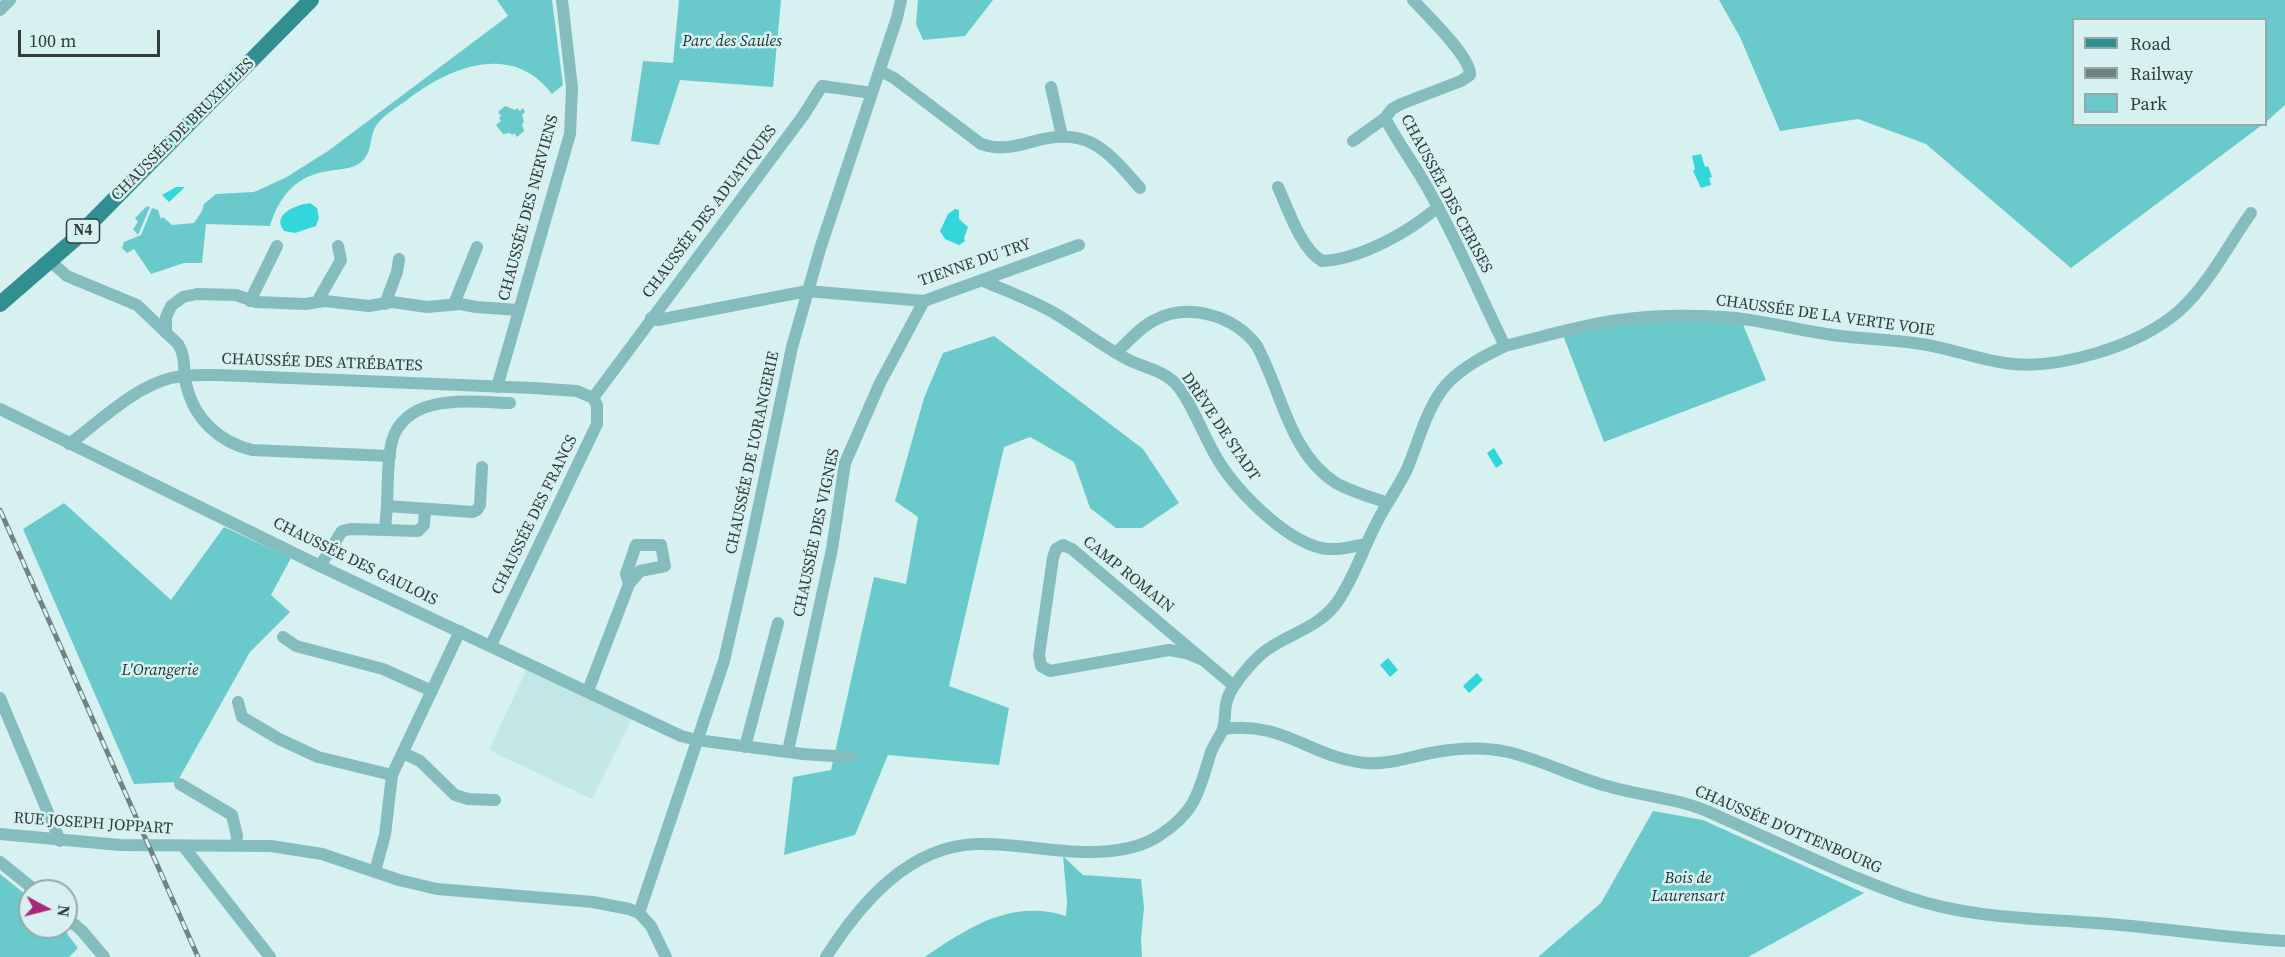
<!DOCTYPE html>
<meta charset="utf-8">
<style>
body{margin:0}
#map{position:relative;width:2285px;height:957px;overflow:hidden;background:#d7f1f1;font-family:"Source Serif 4",serif}
canvas{display:block}
.legend{position:absolute;left:2072px;top:18px;width:195px;height:108px;box-sizing:border-box;background:#d7f1f1;border:2px solid #95a9a9;margin:0;padding:8px 10px;list-style:none;font-size:18px;color:#323c3c}
.legend li{display:flex;align-items:center;gap:12px;height:30px}
.legend b{width:30px;border:2px solid #95a9a9}
.north{position:absolute;left:18px;top:879px;width:60px;height:60px;box-sizing:border-box;background:#d7f1f1;border:2px solid #95a9a9;border-radius:50%;rotate:97deg;font-size:16px;font-weight:700;line-height:24px;text-align:center;color:#323c3c}
.north::after{content:'';display:block;margin:auto;width:21px;height:27px;background:#a72878;clip-path:polygon(50% 0,100% 100%,50% 72%,0 100%)}
.scale{position:absolute;left:18px;top:30px;width:142px;height:27px;box-sizing:border-box;border:3px solid #323c3c;border-top:0;padding-left:8px;font-size:18px;line-height:21px;white-space:nowrap;color:#323c3c;-webkit-text-stroke:4px #d7f1f1;paint-order:stroke}
</style>
<div id="map">
<canvas width="2285" height="957"></canvas>
<ul class="legend">
<li><b style="height:8px;background:#318f91"></b>Road</li>
<li><b style="height:8px;background:#728282"></b>Railway</li>
<li><b style="height:16px;background:#6acacb"></b>Park</li>
</ul>
<div class="north">N</div>
<div class="scale">100 m</div>
</div>
<script>
const ctx = document.querySelector('canvas').getContext('2d');
ctx.lineJoin = 'round';
function fillPath(path, color) {
  ctx.fillStyle = color;
  ctx.fill(path, 'evenodd');
}
function trace(path, color, width, dash) {
  ctx.strokeStyle = color;
  ctx.lineWidth = width;
  ctx.lineCap = dash ? 'butt' : 'round';
  ctx.setLineDash(dash || []);
  ctx.stroke(path);
}
function label(font, color, halo, rows, align = 'center') {
  ctx.font = font + ' "Source Serif 4",serif';
  ctx.lineWidth = 5;
  ctx.setLineDash([]);
  ctx.textBaseline = 'middle';
  ctx.strokeStyle = halo;
  ctx.fillStyle = color;
  for (const [text, x, y, turn = 0] of rows) {
    ctx.save();
    ctx.translate(x, y);
    ctx.rotate((+turn || 0) * Math.PI / 180);
    ctx.textAlign = isNaN(turn) ? turn : align;
    if (halo) ctx.strokeText(text, 0, 0);
    ctx.fillText(text, 0, 0);
    ctx.restore();
  }
}
const built = new Path2D(`
 M527,669L632,719L592,799L489,750Z`);
const green = new Path2D(`
 M497,0H552L563,85L552,94C512,42 451,66 407,100C397,107 386,114 378,123C368,135 374,153 360,163C352,169 339,169 329,171C297,175 279,196 270,226L206,224L202,263H184L151,274L134,249L127,253L122,248L124,242L141,235L152,208L158,210L161,219L163,217L172,225L194,223L202,211L204,204L216,194L254,192L285,178L328,151L508,16Z
 M679,0H781L773,87L680,80L659,145L631,141L643,61L673,63Z
 M918,0H993L965,36L923,40L916,24Z
 M1719,0H2285V105L2266,122V20H2074V124L2262,125L2071,268L1926,144L1858,119L1780,131L1740,37Z
 M505,106L515,110L517,108L520,111L523,108L525,112L522,115L524,122L522,124L524,131L517,137L514,133L512,135L510,133L503,134L496,125L501,121L499,118L501,116L498,112Z
 M147,206L150,207L138,235L133,229L138,222L135,218Z
 M1659,320L1742,322L1766,380L1604,442L1563,335L1616,323Z
 M994,336L1143,449L1179,503L1142,528H1116L1090,508L1074,462L1030,437L1004,447L949,686L1009,708L999,765L888,755L855,835L784,855L793,777L831,770L874,577L906,584L918,517L895,501L924,398L943,353Z
 M64,503L171,600L224,527L291,558L271,595L290,612L250,652L177,782L134,784L23,529Z
 M1653,811L1703,820L1864,893L1748,957H1538L1601,903Z
 M1063,856L1083,875L1141,879L1144,907L1141,940L1142,957H925C969,927 1011,899 1066,916L1067,902Z
 M0,874L30,898V927H62L78,948L69,957H0Z`);
const water = new Path2D(`
 M1701,154L1705,167L1708,166L1712,177L1709,178L1711,185L1701,188L1693,171L1695,169L1692,156Z
 M176,187H185L169,202L162,195Z
 M310,203L317,208L319,218L316,226L295,233L284,231C271,214 296,205 310,203Z
 M955,209L959,210V219L968,227L964,238L965,241L959,245L945,239L940,231L948,214Z
 M1494,448L1503,463L1496,468L1487,453Z
 M1388,658L1398,670L1390,677L1380,665Z
 M1477,673L1483,680L1469,693L1463,686Z`);
const minor = new Path2D(`
 M1413,0C1427,15 1471,57 1470,75L1461,81L1401,104L1392,109L1385,118C1398,143 1415,165 1428,189C1457,239 1479,294 1505,346
 M0,10L10,0
 M880,71L894,78L981,144C999,150 1014,147 1031,142C1087,125 1106,149 1140,188
 M1051,87L1062,136
 M1353,141L1385,118
 M1278,187C1288,209 1301,249 1322,261C1361,259 1409,232 1438,207
 M51,262L67,276L137,305L178,344C186,356 183,370 186,384C194,419 219,442 252,450L390,456
 M981,280C1006,291 1032,300 1056,314C1079,328 1101,345 1125,358C1141,367 1160,369 1174,382C1190,399 1202,432 1214,453C1232,487 1283,539 1321,548C1336,551 1352,547 1366,544
 M250,301L277,246
 M317,302L341,260L338,246
 M385,304L397,272L399,259
 M454,304L477,247
 M651,318L658,320L807,291L924,301L1079,245
 M166,333V317L171,306L183,297L197,294L236,295L256,302L305,304L325,301L369,306L392,302L427,307L460,304L476,307L519,310
 M1116,353C1128,342 1140,327 1155,320C1189,302 1235,316 1257,346C1282,392 1289,453 1336,483C1352,492 1371,497 1388,503
 M497,387L570,134L572,88L562,0
 M593,398L803,116L822,86L872,93
 M0,409L320,566L681,736L697,740L803,754L851,757
 M69,444C99,422 134,387 171,378C186,374 202,375 217,375L533,388L577,391L593,398
 M387,506C388,485 387,461 392,441C406,392 473,402 510,403
 M425,509L424,525L418,531L385,530L387,506L473,512L477,510L480,505L482,467
 M320,566L342,531L351,529L385,530
 M283,637L296,646L383,669L432,691
 M491,645L597,424V405L593,398
 M1203,660L1186,653L1169,650L1050,671L1041,666L1039,655L1053,558L1056,549L1063,545L1072,549L1234,686
 M588,691L629,584L626,574L636,545H661L665,566L640,571L629,584
 M0,698L60,841
 M238,702L242,717L279,739L318,757L392,775
 M1223,729C1283,720 1311,758 1366,763C1389,765 1413,756 1436,752C1459,748 1485,747 1508,752C1542,760 1574,777 1607,786C1641,796 1677,798 1709,812C1775,841 1839,873 1907,897C1977,921 2048,918 2120,925C2175,930 2230,938 2285,941
 M745,747L778,623
 M788,751L832,549L845,463L880,383L924,301
 M403,753L420,761L455,795L468,799L495,800
 M180,784L232,815L237,836L236,846
 M0,834L120,845L271,846L322,854L399,880L437,889L593,902L629,909L639,913L651,926L666,957
 M184,847L270,957
 M0,862L36,891
 M375,871L385,835L392,775L460,631
 M639,913L724,661L751,543L792,347L820,249L897,18L901,0
 M66,917L82,931L104,957
 M826,957C860,904 908,846 977,844C1014,843 1051,852 1088,852C1112,852 1140,849 1160,835C1197,811 1199,790 1211,752C1214,744 1220,737 1223,729C1227,713 1222,703 1234,686C1242,674 1256,657 1268,649C1293,632 1320,627 1338,601C1354,578 1363,549 1376,524C1385,505 1399,487 1408,467C1419,440 1427,407 1446,385C1461,368 1484,356 1505,346C1542,337 1581,325 1619,320C1653,315 1690,315 1724,317C1758,319 1792,329 1826,334C1858,339 1890,339 1921,344C1949,348 1977,359 2005,363C2057,371 2139,346 2179,311C2209,284 2228,245 2251,213`);
const major = new Path2D(`
 M0,304L75,239L311,0`);
const rail = new Path2D(`
 M0,510L198,957`);
const shields = [
 [83,231,33]
];
const shieldNames = [
 ["N4",83,231]
];
const parkNames = [
 ["Parc des Saules",732,42],
 ["L'Orangerie",160,671],
 ["Bois de",1688,879],
 ["Laurensart",1688,897]
];
const streetNames = [
 ["CHAUSSÉE DE BRUXELLES",183,130,-45],
 ["CHAUSSÉE DES CERISES",1446,194,62],
 ["CHAUSSÉE DES NERVIENS",529,208,-75],
 ["CHAUSSÉE DES ADUATIQUES",710,212,-53],
 ["TIENNE DU TRY",975,263,-19],
 ["CHAUSSÉE DE LA VERTE VOIE",1825,316,8],
 ["CHAUSSÉE DES ATRÉBATES",322,363,2],
 ["DRÈVE DE STADT",1220,427,56],
 ["CHAUSSÉE DE L'ORANGERIE",753,453,-78],
 ["CHAUSSÉE DES FRANCS",535,515,-64],
 ["CHAUSSÉE DES VIGNES",817,533,-78],
 ["CHAUSSÉE DES GAULOIS",355,562,26],
 ["CAMP ROMAIN",1128,575,39],
 ["RUE JOSEPH JOPPART",93,824,4],
 ["CHAUSSÉE D'OTTENBOURG",1788,830,23]
];
fillPath(built, '#c3e6e6');
fillPath(green, '#6acacb');
fillPath(water, '#33d6da');
trace(minor, '#85bcbd', 12);
trace(major, '#318f91', 16);
trace(rail, '#728282', 5);
trace(rail, '#d7f1f1', 3, [9]);
for (const [x, y, w] of shields) {
  const box = new Path2D();
  box.roundRect(x - w / 2, y - 12, w, 24, 4.5);
  ctx.fillStyle = '#d7f1f1';
  ctx.fill(box);
  trace(box, '#323c3c', 1.5);
}
label('bold 15px', '#323c3c', null, shieldNames);
label('italic 16px', '#193333', '#d7f1f1', parkNames);
label('16px', '#323c3c', '#d7f1f1', streetNames);
</script>
